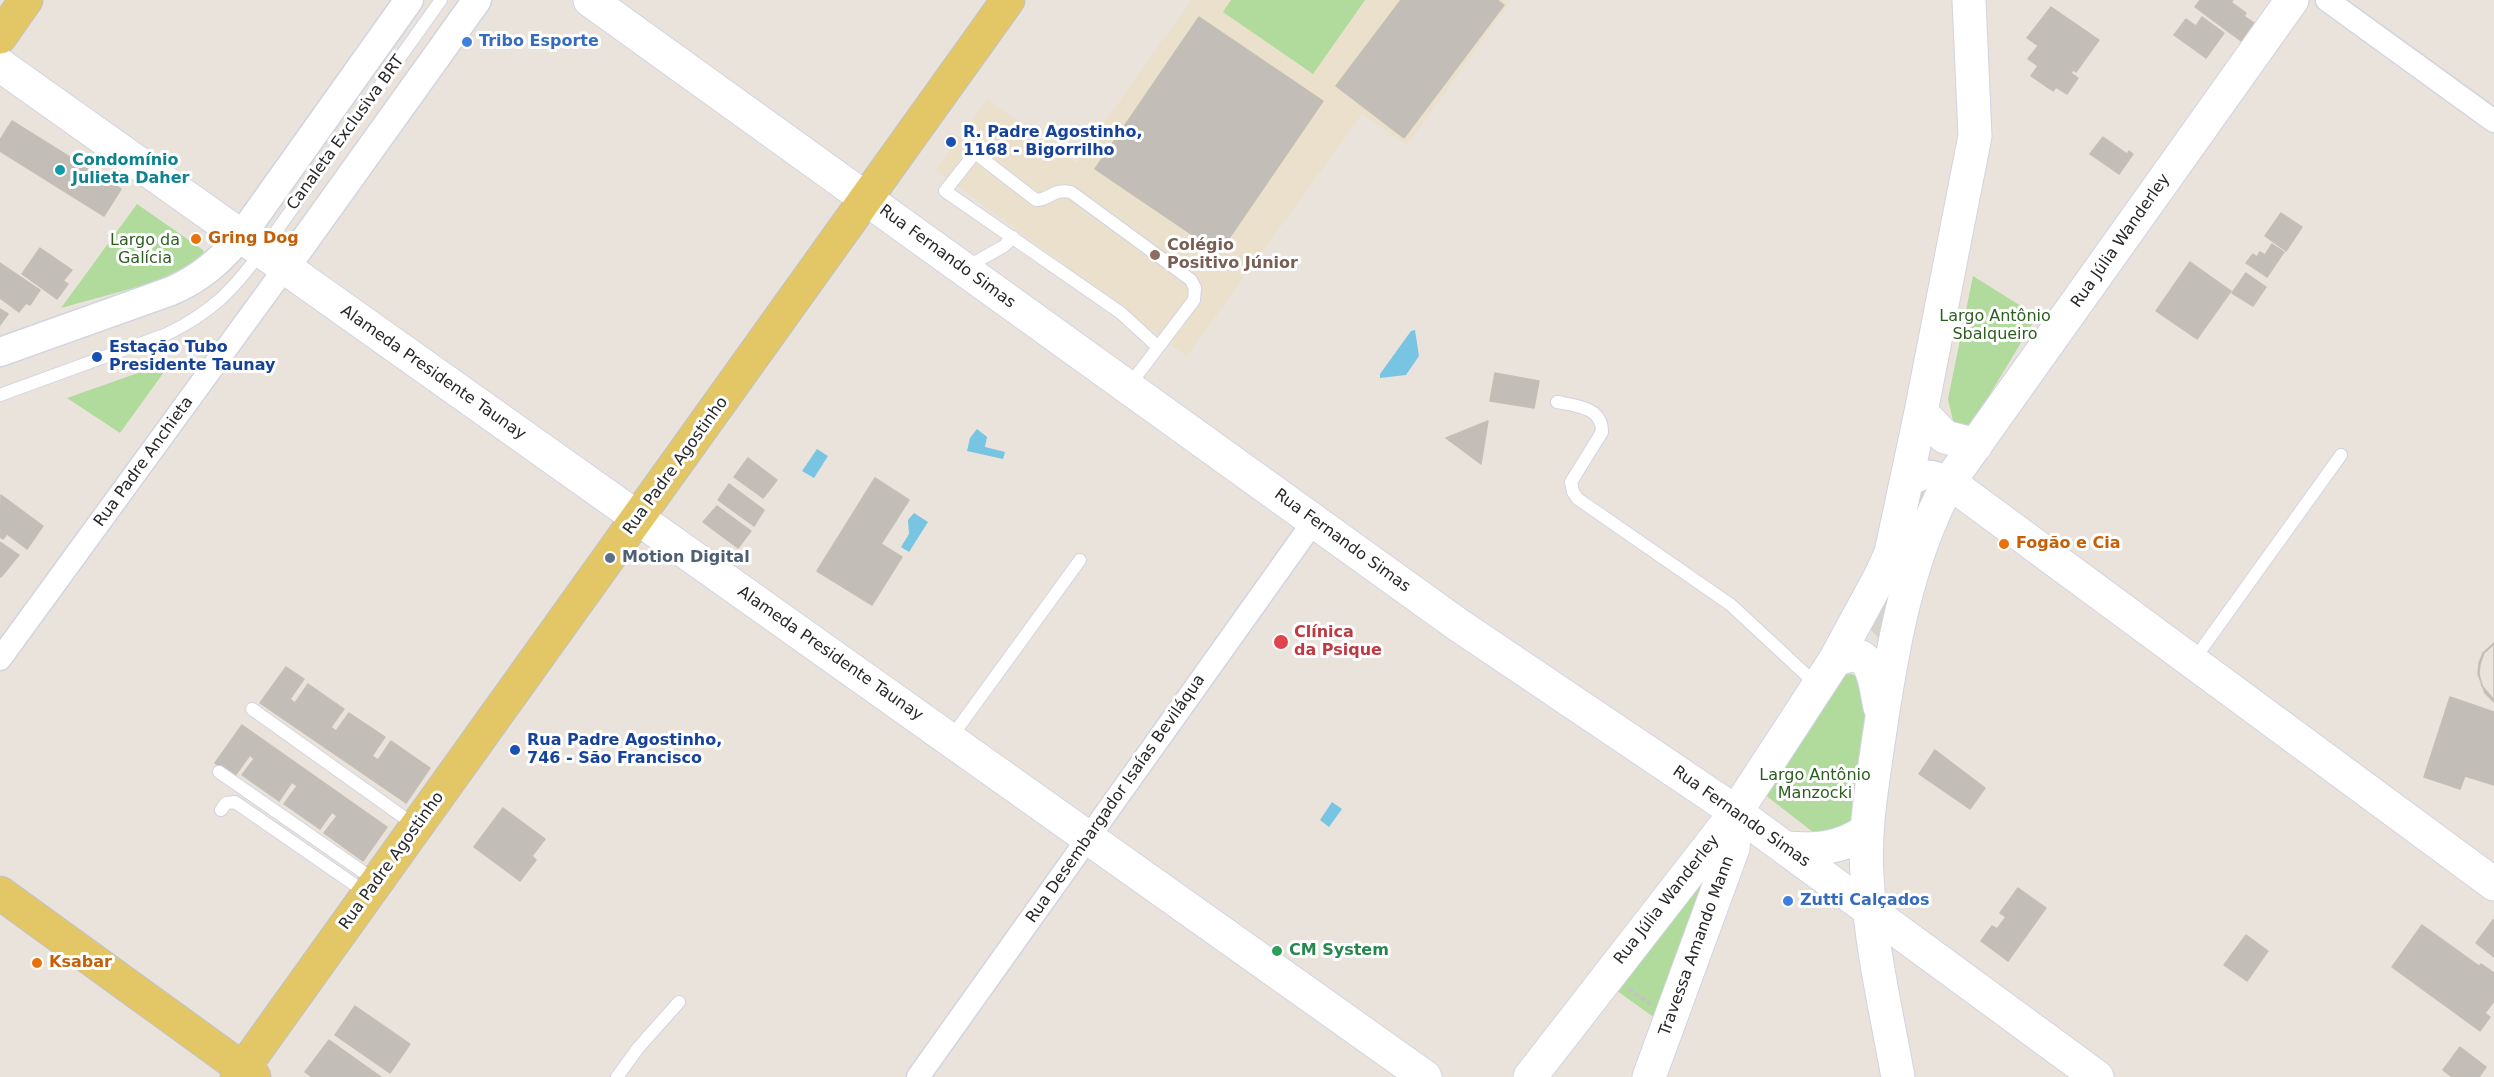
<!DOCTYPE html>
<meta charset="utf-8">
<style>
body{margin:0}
canvas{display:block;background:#e9e3db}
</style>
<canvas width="2494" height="1077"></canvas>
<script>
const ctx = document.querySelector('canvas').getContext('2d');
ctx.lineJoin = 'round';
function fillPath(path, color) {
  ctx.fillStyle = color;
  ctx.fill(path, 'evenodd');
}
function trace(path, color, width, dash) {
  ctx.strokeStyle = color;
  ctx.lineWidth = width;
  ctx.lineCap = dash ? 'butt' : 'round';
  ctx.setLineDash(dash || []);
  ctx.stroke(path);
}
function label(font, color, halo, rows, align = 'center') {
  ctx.font = font + ' "DejaVu Sans",sans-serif';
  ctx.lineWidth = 6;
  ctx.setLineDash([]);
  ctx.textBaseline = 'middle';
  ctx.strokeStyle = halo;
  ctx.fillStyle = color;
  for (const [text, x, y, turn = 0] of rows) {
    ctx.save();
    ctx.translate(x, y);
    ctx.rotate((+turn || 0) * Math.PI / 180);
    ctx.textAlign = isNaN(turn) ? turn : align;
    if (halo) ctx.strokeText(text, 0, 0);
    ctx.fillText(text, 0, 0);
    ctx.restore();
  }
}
const education = new Path2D(`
 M1191,0H1511L1407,145L1362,114L1187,356L936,170L987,99L1076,163Z`);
const green = new Path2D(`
 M1231,0H1365L1313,74L1223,12Z
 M137,204L203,250L205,259L191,272L61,308Z
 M1973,276L2037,316L1966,434L1959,430L1953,421L1948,399Z
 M172,361L120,433L67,398Z
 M1851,674L1857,676L1868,708L1853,788L1852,818L1854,864L1764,794L1841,675Z
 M1719,837L1655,1018L1613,988Z`);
const plaza = new Path2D(`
 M1932,481L1881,641L1872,631L1865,628L1920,482Z`);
const water = new Path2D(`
 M1415,330L1419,356L1406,375L1380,378V374L1411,331Z
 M977,429L987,437L985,447L1005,452L1003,459L967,451L970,438Z
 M817,449L828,456L814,478L802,471Z
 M914,513L928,522L909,552L901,547L909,534L908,520Z
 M1332,802L1342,809L1329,827L1320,820Z`);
const building = new Path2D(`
 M1401,0H1497L1504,5L1404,138L1336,86Z
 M2200,0H2233L2214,21L2195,7Z
 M2231,2L2246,13L2244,16L2254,23L2241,41L2214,21Z
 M2051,7L2099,40L2076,72L2027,38Z
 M1199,17L1323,101L1219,253L1095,169Z
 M2202,17L2224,33L2206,58L2174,35L2186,19L2196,26Z
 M2038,46L2073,70L2071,73L2078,78L2067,94L2056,87L2053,91L2031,76L2038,66L2028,59Z
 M12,121L121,189L104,216L0,151V140Z
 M2103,137L2127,154L2129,151L2133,154L2119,174L2090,154Z
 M2281,213L2302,227L2286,251L2265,236Z
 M2272,244L2284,252L2267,277L2246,263L2253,254L2257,257L2260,252L2265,255Z
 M40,248L72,270L63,281L68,284L57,299L22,274Z
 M2190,262L2231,291L2197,339L2156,311Z
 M0,263L40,290L30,305L26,303L19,312L0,298Z
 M2246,273L2266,287L2253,306L2232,293Z
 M0,309L8,314L0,325Z
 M1495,373L1539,381L1534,408L1490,401Z
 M1488,421L1481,464L1446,438Z
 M748,458L777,480L763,498L734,477Z
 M875,478L909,500L881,544L902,557L872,605L817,571Z
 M729,484L764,510L754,526L718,500Z
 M1,495L43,526L27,549L7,534L3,539L0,537Z
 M717,506L751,531L738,548L703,522Z
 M0,542L19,555L1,577H0Z
 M2494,643V702L2485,693L2478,674L2479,663L2483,653Z
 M2494,644V700L2482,686L2479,674L2480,664L2484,653Z
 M286,667L304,679L290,699L295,703L308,684L344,709L331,727L336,731L349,713L385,737L372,756L378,760L391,741L430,768L406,803L260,703Z
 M2450,697L2494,712V785L2465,776L2460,789L2424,777Z
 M242,725L387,827L363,861L324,833L337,816L332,812L320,829L284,804L297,786L292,782L279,801L242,775L254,759L250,755L234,777L215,763Z
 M1935,750L1985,788L1970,809L1919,774Z
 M503,808L545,839L532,856L536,860L520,881L474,847Z
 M2018,888L2046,908L2008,961L1981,941L1992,926L1997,929L2006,917L2000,913Z
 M2493,920H2494V957L2476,943Z
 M2422,925L2479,966L2472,976L2494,992V1001L2485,1013L2490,1017L2480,1031L2392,967Z
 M2246,935L2268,951L2247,981L2224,965Z
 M2481,964L2494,973V992L2472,976Z
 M355,1006L410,1044L390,1073L335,1035Z
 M329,1040L381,1077H312L305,1072Z
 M2460,1047L2486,1067L2479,1077H2452L2443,1070Z`);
const path = new Path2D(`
 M1629,989L1650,1004`);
const service = new Path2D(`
 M967,267L1004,246L1013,237
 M1128,387L1194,300L1195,288L1191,280L1071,192C1053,188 1050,200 1036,200L975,153L945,191L1121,313L1158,347
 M0,395L167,334C212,312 232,291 262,251L441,0
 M1557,402C1577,406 1602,407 1602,432L1571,482L1573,492L1578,499L1731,605L1816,684
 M2193,661L2341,455
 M252,709L416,826
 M950,739L1080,560
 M219,772L376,881
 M221,810L226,803L235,802L368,894
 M617,1077L638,1048L679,1002`);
const minor = new Path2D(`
 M2327,0L2494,121
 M0,659L285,268
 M918,1077L1314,521`);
const tertiary = new Path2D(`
 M285,268L477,0
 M0,352L171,291C201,278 220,261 241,236L409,0
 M1906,484C1925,473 1930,471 1949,482`);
const secondary = new Path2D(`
 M590,0L1457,624L1736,812L2097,1077
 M0,65L1425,1077
 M1921,412L1945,437L1976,445
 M1949,482L2494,884
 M1835,660C1841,658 1848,655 1853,655C1875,656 1876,691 1880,707
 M1786,848C1817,850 1842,849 1867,830
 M1530,1077L1736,812L1835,660L1881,575L1891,553L1921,412L1975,136L1969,0
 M1649,1077L1733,848L1736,814
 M1898,1077C1886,1010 1870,943 1867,875C1864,831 1872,787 1878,744C1891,655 1906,561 1949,482L2292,0`);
const primary = new Path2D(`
 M0,37L26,0
 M0,893L254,1077
 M237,1077L1008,0`);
const markers = [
 [467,42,6,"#3f7fe0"],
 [951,142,6,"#1a4fb4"],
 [60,170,6,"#0f9aa8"],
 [196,239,6,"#e8710a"],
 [1155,255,6,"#8d6e63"],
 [97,357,6,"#1a4fb4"],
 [2004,544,6,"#e8710a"],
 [610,558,6,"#5c6f8a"],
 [1281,642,8,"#e0444e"],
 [515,750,6,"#1a4fb4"],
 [1788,901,6,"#3f7fe0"],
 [1277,951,6,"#2e9e5b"],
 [37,963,6,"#e8710a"]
];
const shopNames = [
 ["Tribo Esporte",479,42],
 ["Zutti Calçados",1800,901]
];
const streetNames = [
 ["Canaleta Exclusiva BRT",346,133,-54],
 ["Rua Júlia Wanderley",2121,241,-55],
 ["Rua Fernando Simas",947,257,36],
 ["Alameda Presidente Taunay",433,373,35],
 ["Rua Padre Anchieta",144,462,-54],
 ["Rua Padre Agostinho",676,466,-54],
 ["Rua Fernando Simas",1342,541,36],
 ["Alameda Presidente Taunay",830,654,35],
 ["Rua Desembargador Isaías Beviláqua",1116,799,-55],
 ["Rua Fernando Simas",1741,817,35],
 ["Rua Padre Agostinho",392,861,-54],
 ["Rua Júlia Wanderley",1667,900,-52],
 ["Travessa Amando Mann",1697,946,-70]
];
const transitNames = [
 ["R. Padre Agostinho,",963,133],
 ["1168 - Bigorrilho",963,151],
 ["Estação Tubo",109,348],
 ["Presidente Taunay",109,366],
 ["Rua Padre Agostinho,",527,741],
 ["746 - São Francisco",527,759]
];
const cultureNames = [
 ["Condomínio",72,161],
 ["Julieta Daher",72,179]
];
const foodNames = [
 ["Gring Dog",208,239],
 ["Fogão e Cia",2016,544],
 ["Ksabar",49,963]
];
const parkNames = [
 ["Largo da",145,241],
 ["Galícia",145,259],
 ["Largo Antônio",1995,317],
 ["Sbalqueiro",1995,335],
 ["Largo Antônio",1815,776],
 ["Manzocki",1815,794]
];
const educationNames = [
 ["Colégio",1167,246],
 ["Positivo Júnior",1167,264]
];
const serviceNames = [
 ["Motion Digital",622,558]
];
const healthNames = [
 ["Clínica",1294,633],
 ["da Psique",1294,651]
];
const leisureNames = [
 ["CM System",1289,951]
];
fillPath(education, '#eae0cc');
fillPath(green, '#b1db9c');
fillPath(plaza, '#d6d3cd');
fillPath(water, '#77c5e2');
fillPath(building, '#c2bdb7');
trace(building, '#c4bfb5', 1.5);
trace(service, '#d1d3e0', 14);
trace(minor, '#d1d3e0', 25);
trace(tertiary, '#d1d3e0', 31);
trace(secondary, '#d1d3e0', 35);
trace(primary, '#c3c3c3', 35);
trace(path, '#c3c3c3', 4, [4.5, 3]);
trace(service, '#fff', 12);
trace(minor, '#fff', 22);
trace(tertiary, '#fff', 28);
trace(secondary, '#fff', 33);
trace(primary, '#e3c767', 33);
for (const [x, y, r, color] of markers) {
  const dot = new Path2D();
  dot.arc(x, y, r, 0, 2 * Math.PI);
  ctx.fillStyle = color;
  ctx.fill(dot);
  trace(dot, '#fff', 2);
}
label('bold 16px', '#366cbe', '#fff', shopNames, 'left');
label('16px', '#282828', '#fff', streetNames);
label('bold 16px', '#164399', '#fff', transitNames, 'left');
label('bold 16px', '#0d838f', '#fff', cultureNames, 'left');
label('bold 16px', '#c56008', '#fff', foodNames, 'left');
label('16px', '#2c5e20', '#fff', parkNames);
label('bold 16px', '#785e54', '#fff', educationNames, 'left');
label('bold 16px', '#4e5e75', '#fff', serviceNames, 'left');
label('bold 16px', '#be3a42', '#fff', healthNames, 'left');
label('bold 16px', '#27864d', '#fff', leisureNames, 'left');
</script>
